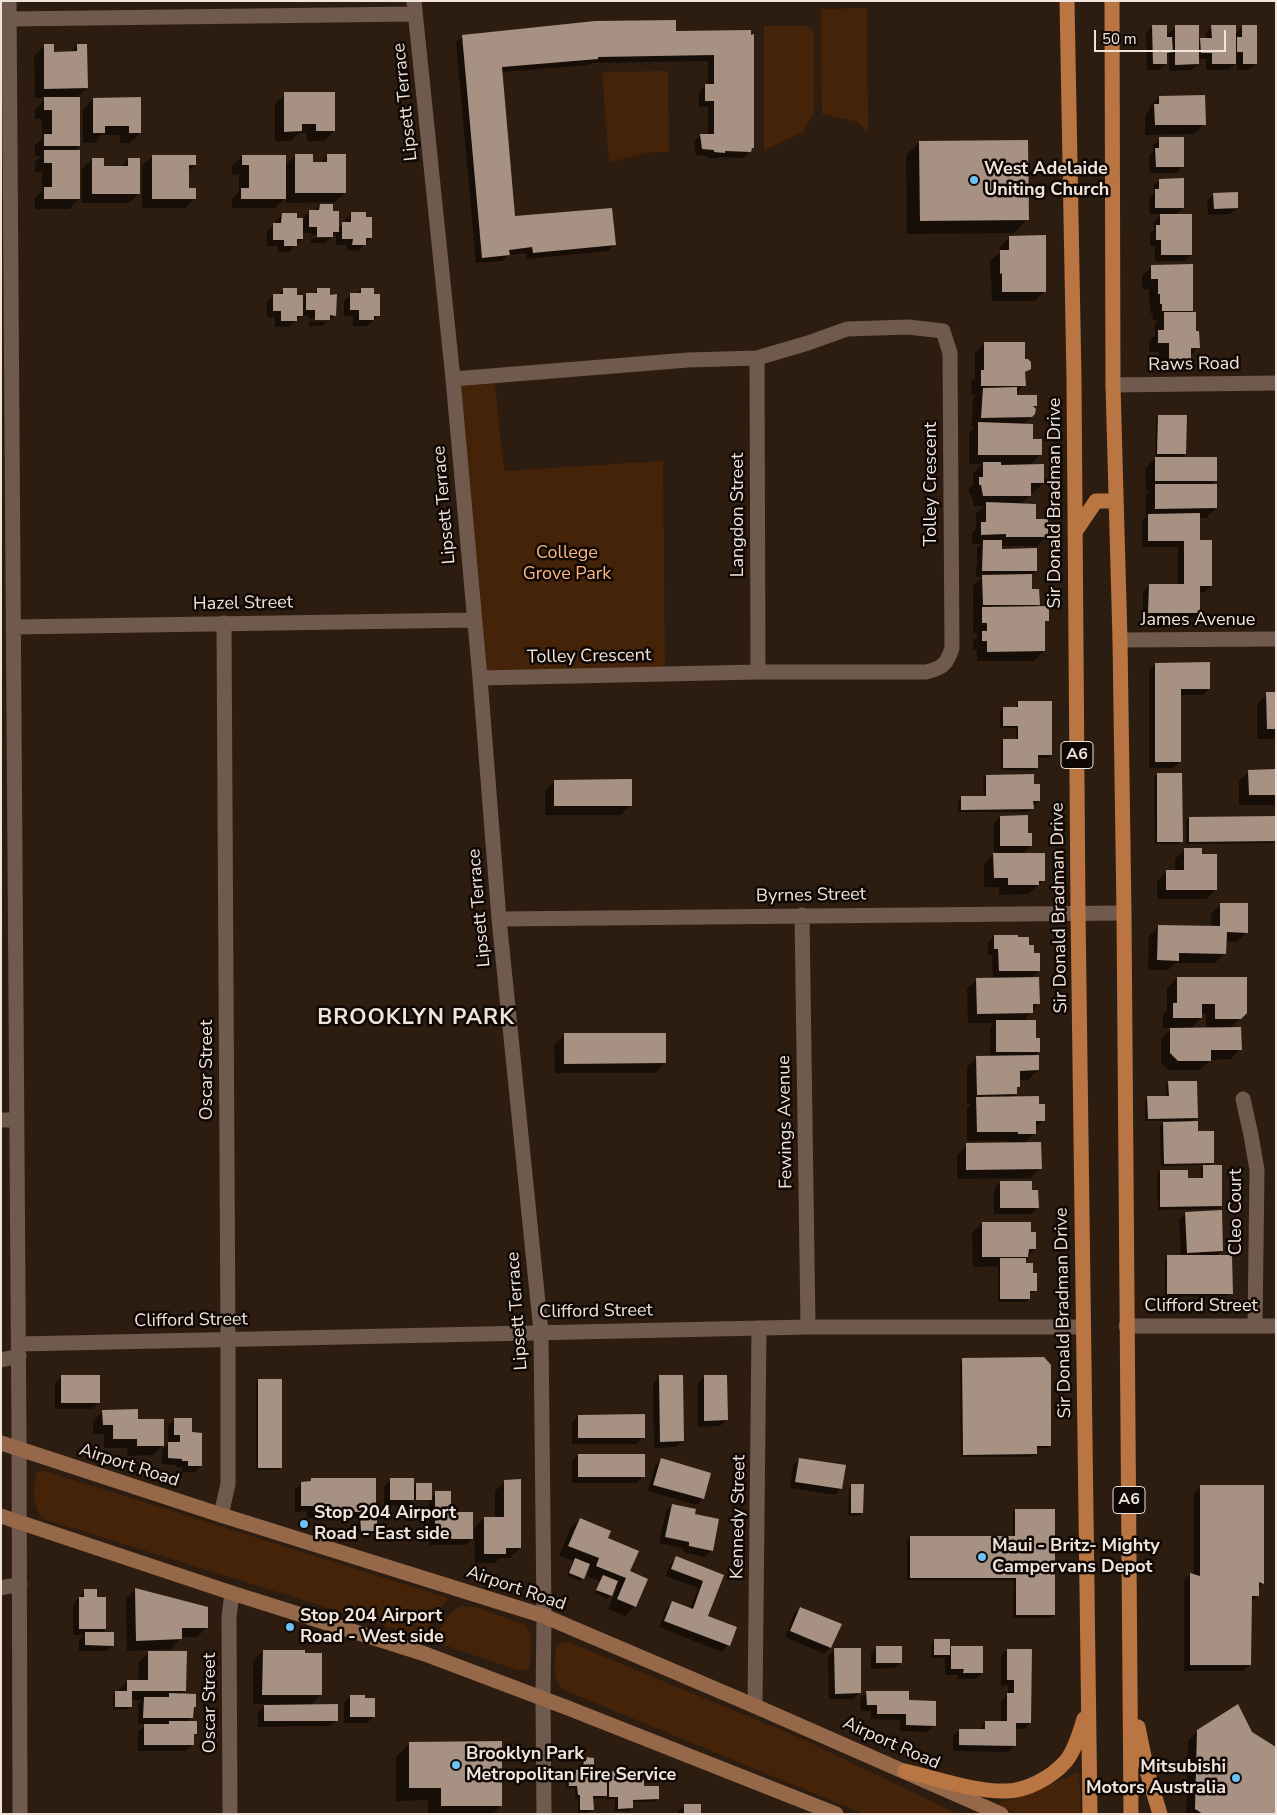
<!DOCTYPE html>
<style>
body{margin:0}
#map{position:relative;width:1277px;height:1815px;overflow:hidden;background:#2d1c10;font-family:"Nunito Sans",sans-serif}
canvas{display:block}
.frame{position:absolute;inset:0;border:2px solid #f0e4dc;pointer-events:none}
.scale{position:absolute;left:1094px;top:30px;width:132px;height:22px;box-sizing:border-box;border:2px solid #f0e4dc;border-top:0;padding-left:6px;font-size:15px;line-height:18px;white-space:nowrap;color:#f0e4dc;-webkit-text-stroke:4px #100804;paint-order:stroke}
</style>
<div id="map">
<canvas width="1277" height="1815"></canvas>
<div class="frame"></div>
<div class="scale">50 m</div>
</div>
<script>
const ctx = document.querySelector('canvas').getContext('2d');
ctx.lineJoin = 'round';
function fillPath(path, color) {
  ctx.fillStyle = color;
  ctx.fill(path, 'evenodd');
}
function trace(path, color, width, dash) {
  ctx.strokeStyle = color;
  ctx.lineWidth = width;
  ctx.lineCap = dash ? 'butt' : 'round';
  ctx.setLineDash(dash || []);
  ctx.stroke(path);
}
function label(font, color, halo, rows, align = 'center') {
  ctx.font = font + ' "Nunito Sans",sans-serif';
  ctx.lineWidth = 5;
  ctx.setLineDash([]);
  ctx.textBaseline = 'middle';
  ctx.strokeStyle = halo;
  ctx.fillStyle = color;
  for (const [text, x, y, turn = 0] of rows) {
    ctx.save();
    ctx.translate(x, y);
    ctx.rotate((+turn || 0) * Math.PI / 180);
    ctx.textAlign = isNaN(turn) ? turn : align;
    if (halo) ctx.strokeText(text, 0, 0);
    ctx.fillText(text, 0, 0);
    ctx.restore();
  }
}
const green = new Path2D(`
 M867,8L868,133L858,122L822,114L821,9Z
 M764,26H808L814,32V113L803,132L764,150Z
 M668,71L669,152H652L609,162L602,72Z
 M494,376L504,471L663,461L665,674L480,678L453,379Z
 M40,1471H45L448,1598L422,1637L44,1519C32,1509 33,1488 36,1473Z
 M461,1606L476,1607L525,1625L531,1636L530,1665L529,1669L520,1671L433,1641C441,1629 447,1612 461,1606Z
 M563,1642L571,1643L800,1738L958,1814H864L564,1690C551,1680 555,1662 556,1647Z
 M1079,1772L1081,1814H1018L1000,1805V1802L1023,1796Z`);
const shadow = new Path2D(`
 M1153,26L1166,36L1175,27L1198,42L1201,39H1206V33L1212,26L1235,34L1243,26L1256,64L1249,70H1237V62L1229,70H1206V59H1198V64L1192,70L1169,71V54L1166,57V64L1159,70H1147L1146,33Z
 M750,31L753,148L743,158L719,157L717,159L708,158L709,156L696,155L694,141L701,135H708V107H699V92L705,85H708V61L592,63L590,65L502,72L514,217L614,245L608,251L527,259L526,253L508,255L502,261L476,263L456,42L463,36Z
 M77,45L87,88L76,99L79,146L73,152L79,199L69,209H35V198L42,191V172H35V162L41,156H35V145L42,138V119H35V109L46,98H35L34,56L44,46L53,53H69Z
 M285,94L334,131L324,141H307V133H299L291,141H275V104Z
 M1159,97L1204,124L1194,134L1145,135V116L1149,111V107Z
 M93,99L140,133L130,143H120V135H101L94,143H83V109Z
 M1160,139L1183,166L1176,173H1150L1149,156L1153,152V145Z
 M920,142L1027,219L1014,233L907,234L906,155Z
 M296,155L312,163H320L328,155L345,193L335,202L286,203V197L275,208H232V199L239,192V174L232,175V166L242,156L284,166Z
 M152,156L195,165L187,172V189L195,198L185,208H142V166Z
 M92,159L103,167H121L128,159L139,193L129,203H82V169Z
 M1160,180L1183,208L1175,215L1191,255L1185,261H1155V246H1150V233L1154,229V222L1162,214H1150L1149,197L1154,193L1153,186Z
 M1214,194L1237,208L1230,214L1208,215L1207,200Z
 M320,205L332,212L338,228L345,223V220L351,213L371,238L358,251L347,250V245H336V233L325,243H311V238H329L331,235H311V233H302V239L289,252H278V246H267V231L273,225H276V221L282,215L296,219H303L309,211H314Z
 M1010,237L1045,291L1035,301H992L990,261L1000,252V247Z
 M1152,266L1192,310L1189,313L1198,347L1180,368H1159V352H1149V341L1155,335V324L1158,320H1153V314L1150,313V303H1149V289H1142V276Z
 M284,289L302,300L307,294L312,295L318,289L329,296L335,315L322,326H309V321L326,322L329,319H309V316H301L289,327H275V317H267V301L273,295H278Z
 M361,289L373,296L379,315L367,326H353V316H344V301L351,295H356Z
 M985,343L1024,360L1030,368L1024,374V385L1016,394V396L1035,405L1033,408L1031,417L1023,425L1041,454L1029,466L1043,483L1033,493H1030L1029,496L1020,505L1047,536L1037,546H1000V550L1036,571L1030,576L1031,591L1038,604L1035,608L1047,620L1043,624L1044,651L1034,661H977V650H973V642L977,638V633H973V618L976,615H973V586L982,577H976V567L977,565V548L981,544H972V533L976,529V514L984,506H974L971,494H969V488L973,485V473L982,464H969V433L975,427H972L973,399L977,395H972L971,381L975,378V353Z
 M1158,416L1185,454L1180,458L1215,480L1211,485L1216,508L1206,518H1199V541L1211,586L1205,592H1199V612L1193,618L1143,619V592L1149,585H1178V547H1142V521L1146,517V495L1151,491H1146L1145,468L1158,456H1155L1156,419Z
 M1155,664L1209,689L1203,695H1179L1180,762L1173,768H1149V670Z
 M1267,694H1276V739H1257V704Z
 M1018,702L1051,755L1048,758H1037V767L1034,770H1001V743L1003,740H1016V728H1000V711L1003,708H1016V705Z
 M1249,771H1276V805H1239V781Z
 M1157,774L1181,841L1178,844H1155L1154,777Z
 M986,776L1032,785L1039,801L1036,804H1032V809L1029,812H958V800L961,797H984L983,779Z
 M555,781L631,805L621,815H545V791Z
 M1000,817L1031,846L1022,854L1043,881L1028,894L999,895V887H984V864L996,852H994V823Z
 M1276,817V843L1186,844V821L1189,818Z
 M1185,849L1201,855L1216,889L1206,899H1157V881L1167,871H1175V859Z
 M1221,904L1247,932L1237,942H1225V953L1215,963H1175L1168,970H1148L1149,936L1159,926L1211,927V914Z
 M994,936L1017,938L1028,946L1039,970L1031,979L1038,1003L1024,1021L1035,1039L1039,1051L1034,1056L1038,1070L1028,1080H1019V1087L1016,1089V1094L1012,1098L1038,1105L1044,1120L1034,1129V1134L1024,1144L1040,1168L1030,1178L957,1179V1155L967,1145L1009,1144V1141H967V1108L971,1104H967V1067L977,1057H990V1028L994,1023H968L967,989L977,979H993L992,955H988V942Z
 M1177,978L1246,1013L1229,1029L1240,1049L1231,1059L1210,1060L1200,1070H1168L1161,1063V1039L1172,1028H1163V1014L1167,1010V988ZM1201,1013L1206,1014V1029H1190L1201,1018Z
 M564,1035L665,1063L655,1073H555L554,1045Z
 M1169,1082L1196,1117L1192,1122L1213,1162L1209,1166L1221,1206L1218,1209L1158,1210L1157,1174L1160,1171L1187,1179H1201V1169L1204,1165L1161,1166L1160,1126L1165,1121H1145V1100L1148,1097H1166V1085Z
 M1000,1182L1031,1191L1037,1208L1031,1214H994V1189Z
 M1186,1213L1222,1251L1216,1256L1231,1293L1228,1296L1165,1297V1259L1168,1256H1181L1179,1220Z
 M982,1223L1030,1233L1035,1249L1025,1259V1264L1032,1274L1036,1290L1033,1293H1028V1299L1026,1302H998V1266L973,1267L972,1233Z
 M963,1359L1050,1445L1047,1448H1036V1454L1033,1457H961L960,1362Z
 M62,1376L99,1402L93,1409H55V1383Z
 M660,1376L683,1441L676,1447L654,1448L653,1383Z
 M705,1376L727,1420L720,1426L698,1427V1383Z
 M258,1380L281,1467L278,1470H256V1383Z
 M103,1411L137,1421L163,1445L153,1455L128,1456L127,1448H104V1434H93V1421Z
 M578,1416L643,1437L637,1444H572V1422Z
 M175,1419L191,1434L201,1466L195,1472H182V1467H176V1465L162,1464V1450L171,1441H168V1426Z
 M578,1455L643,1476L637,1483H572V1461Z
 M800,1459L841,1488L835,1495L790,1488L793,1465Z
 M661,1460L703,1499L697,1505L648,1491L655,1466Z
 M312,1479L374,1512L371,1516L376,1531L373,1533H358V1518H307V1511L295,1512V1489L302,1483H309Z
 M391,1480L413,1488L416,1484L431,1498L436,1493L472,1539L466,1545H429V1502L414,1501H429V1498L410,1499L411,1501L407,1506L384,1505V1486Z
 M505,1481L520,1548L510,1558H500L495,1563H475L474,1530H473L484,1518H495V1491Z
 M851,1486L862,1513L859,1516L848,1515L849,1488Z
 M1201,1486L1263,1583L1258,1589V1595L1251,1602L1250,1665L1243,1671H1184V1581L1190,1574L1194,1575V1493Z
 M672,1505L712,1550L705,1557L683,1552L684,1548L659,1543L666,1512Z
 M1016,1510L1054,1615L1051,1618H1013L1014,1580H907V1540L910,1538H1013V1513Z
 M580,1519L606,1539L629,1572L635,1606L625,1616L608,1609L617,1588L614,1587L608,1599L595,1593L600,1581L587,1576L590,1568L587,1567L580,1581L567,1576L573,1561L559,1556L570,1529Z
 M677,1557L723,1575L707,1617L735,1628L728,1645L722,1652L659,1627L666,1609L672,1603L690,1609L698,1588L666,1576L670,1564Z
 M136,1589L207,1627L197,1637H181L171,1649L127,1651L126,1599Z
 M84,1591L105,1629L100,1634L113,1645L106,1651H79V1640L84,1635H73V1605Z
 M800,1608L830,1648L824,1654L785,1637L794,1614Z
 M934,1640L949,1650L952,1647L982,1673L976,1679H958V1675H945V1658H931L932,1643Z
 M877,1647L901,1662L894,1668L871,1669V1654Z
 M835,1649L859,1693L853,1699H829L828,1656Z
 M1007,1650L1030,1723L1024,1729H1015V1745L1008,1752L953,1751V1736L960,1730H979L985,1722H1001V1701L1008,1694V1685L1001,1686V1656Z
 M263,1651L321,1694L310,1706L337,1720L330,1726L258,1727V1712L266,1704H253V1661Z
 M149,1652L185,1690L180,1695L195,1706L192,1709V1717L187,1722L195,1734L193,1736L192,1745L186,1751H138V1732L146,1724H138V1704L142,1700H130V1707L127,1709L113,1710V1695L128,1681H138L139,1662Z
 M867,1692L908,1702L935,1725L928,1732L900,1731V1720L871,1719V1711H861L860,1699Z
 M351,1696L373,1717L367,1723H344V1703Z
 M1198,1731L1251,1733L1276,1814H1186L1188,1741Z
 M410,1743L501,1805L493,1814H428V1800L396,1801V1757Z
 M585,1758L593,1773L605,1777L609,1773L615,1777L632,1781L657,1799L654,1802H631V1808L629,1811H615V1799H606V1795L603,1798L592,1799L593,1809L590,1812L578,1813V1798H575V1788H566V1779L569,1776H574L577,1771H581L582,1761Z
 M685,1805L700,1814H678V1811Z`);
const building = new Path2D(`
 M676,20V31L751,30V35L754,34V148H752L751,152L725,151V153L714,152V150L702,149L700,134H714V101H705V84H714V55L598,57V59L502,67L515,216L612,208L616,245L533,253L532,247L509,250L510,255L482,258L462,35L595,21Z
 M1152,25H1167V37H1172L1173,52L1167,53V64H1153Z
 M1175,25H1199V64L1175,65Z
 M1211,25H1236V64H1212V53H1201L1200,38H1212Z
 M1242,25H1257V64H1243V52H1237V37H1242Z
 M44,44H54V52L77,51V44H87L88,88L44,89Z
 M284,92H335V131H316V124H302V131L284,132Z
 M1205,95L1206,125H1155L1154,104H1159V96Z
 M44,97H80V146H44V134H52V110H44Z
 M141,97V133H129V126H105V133H93V98Z
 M1159,137H1184V167H1156L1155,148H1159Z
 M1028,140L1029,220L920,221L919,141Z
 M44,150H80V199H44V187H52V163H44Z
 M295,154H313V162H327V154H346V193H295Z
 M152,155H196V165H189V188H196V199H152Z
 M242,155H286V199H241V188H249V165H242Z
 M92,158H104V166H128V158H140V194H92Z
 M1184,178V208H1155V189H1159V179Z
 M1238,192V208L1214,209L1213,193Z
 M320,204H333V211H339V232H333V237H317V227H309V210H319Z
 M351,212H366V217H372V238H366V245H352L353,239H342V222H351Z
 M282,213H297V218H303V239H297V246H284V240H273V223H281Z
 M1160,214H1192V255H1161V240H1156V225H1160Z
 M1046,235V292H1002V273L1000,274V250H1009V236Z
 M1193,264V311H1162V304H1160V294H1158V279H1151V265Z
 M283,288H297V295H303V316H297V321H281V311H273V294H283Z
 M317,288H330V295L337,294L336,316L330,315V320H315V310H306V293H317Z
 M361,288H374V294H380V316H374V320H359V310H350V293H361Z
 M1164,312H1196V331H1199L1200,348H1191V359H1169V343H1158V330H1164Z
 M984,342H1025V359H1028L1031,362V369L1025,372L1026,386H981V370H984Z
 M1017,387V395H1037V406H1033L1036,409L1035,414L1032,417L981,418L983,388Z
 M1158,415H1187L1186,454H1157Z
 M978,422L1033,424V439H1042V455H978Z
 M1155,457H1217V481H1155Z
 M983,462H1001V465L1044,464V483H1031V496H983L981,485H979V477H983Z
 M1155,484H1217V508L1155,509Z
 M986,502L1036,504V519H1048V537H1006V534L981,535V522H986Z
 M1200,513V540H1212V586H1200V613H1148L1149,584H1184V541H1148V514Z
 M983,540H1002V549L1037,548V571H982Z
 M1032,574V589H1039L1040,605H983L982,575Z
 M1049,606V621H1045V651L987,652V641H982V631H987V623H982V607Z
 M1210,662V689H1181V762H1155V663Z
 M1266,692H1276V729H1267Z
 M1018,701H1052V755H1038V768H1003V739H1018V726H1003V707H1018Z
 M1276,769V795H1249L1248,770Z
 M1157,773H1182L1183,842H1157Z
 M1034,774V784H1040V801H1033L1034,809L961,810V796H986V775Z
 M632,779V806H554V780Z
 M1028,815V833H1032V846H1000V816Z
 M1276,816V841L1189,842V817Z
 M1184,848H1202V854H1217V890H1166V870H1184Z
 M993,853H1045V881H1039V885H1008V878H994Z
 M1220,903H1248V933L1227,932L1226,954L1179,953V961L1157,960L1158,925L1220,926Z
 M994,935H1018V937H1029V945H1034V953H1040V971H999L998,949H994Z
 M1039,977L1040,1004H1033V1013L977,1014L976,978Z
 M1177,977H1247V1013L1241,1019H1215V1004H1202V1018H1173V1003H1177Z
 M996,1020H1036V1038H1040V1052H996Z
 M1241,1027L1242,1050H1211V1061H1178L1170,1053V1028Z
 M564,1033H666V1063L564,1064Z
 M1039,1055V1070L1020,1071V1087H1017V1094L977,1095L976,1056Z
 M1168,1081H1197L1198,1118L1148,1119L1147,1096H1169Z
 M1039,1096V1104H1045V1121H1036V1134H1018V1132H977L976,1097Z
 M1198,1121V1131H1214V1163L1164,1164L1163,1122Z
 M1041,1142L1042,1169L966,1170V1143Z
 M1203,1165H1222V1206L1160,1207V1170H1188V1178H1203Z
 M1000,1181H1032V1190H1038L1039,1208H1000Z
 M1222,1210L1223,1251L1187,1253L1185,1212Z
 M982,1222H1031V1232H1036V1249H1029L1028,1257H982Z
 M1167,1255H1232L1233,1294H1167Z
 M1000,1258H1026V1263H1033V1273H1037V1291H1030V1299H1000Z
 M1044,1357L1051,1365V1446H1037V1454L963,1455L962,1358Z
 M61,1375H100V1403H61Z
 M659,1375H683L684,1441L660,1442Z
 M704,1375H727L728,1420L704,1421Z
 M258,1379H282V1468H258Z
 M138,1409V1419H164V1446H137V1439H113V1425H103L102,1410Z
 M645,1414V1438H578V1415Z
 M174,1418H192V1432L202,1433V1466H188V1461H182V1459L168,1458V1442H180V1435H174Z
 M578,1454H645V1477H578Z
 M661,1458L711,1473L704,1499L653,1485Z
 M799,1458L846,1465L842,1489L795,1482Z
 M311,1478H376V1512H313V1506H301V1482L311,1481Z
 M390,1478H414V1500H390Z
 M521,1479V1548H506V1554H484V1517H504V1480Z
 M416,1483H432V1500H416Z
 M851,1484H864L863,1513H851Z
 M1200,1485H1264V1584L1259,1582V1596H1252L1251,1665H1190V1573L1200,1576Z
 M435,1491H451V1512H473V1539H435Z
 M672,1504L696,1509L695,1514L719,1519L713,1551L689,1546V1542L665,1537Z
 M1015,1509H1055V1615H1016V1578H910V1536H1015Z
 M377,1514V1531H361L360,1515Z
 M580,1518L611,1531L608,1538L639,1551L630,1571L648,1579L636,1607L617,1599L626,1578L596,1566L599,1558L568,1546Z
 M676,1556L724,1575L708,1616L737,1627L730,1646L664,1621L672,1601L693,1609L703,1581L671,1569Z
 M575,1558L590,1564L584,1579L569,1573Z
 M603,1575L618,1581L612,1596L596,1590Z
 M135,1588L208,1607V1628H182V1639L136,1641Z
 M84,1589H97V1597H106V1629H79V1597H84Z
 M800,1607L842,1624L831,1648L790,1631Z
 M85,1632H114V1646L85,1645Z
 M934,1639H950V1655H934Z
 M876,1646H902V1663H876Z
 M951,1646H983V1673H963L964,1669H951Z
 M834,1648H861V1693L835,1694Z
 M1007,1649H1032L1031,1723H1016V1746L959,1745V1729H985V1721H1007V1693H1014V1680H1007Z
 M263,1650H305V1653H322V1695H262Z
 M148,1651H187L186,1691H132V1707H115V1691H127V1680H148Z
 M866,1691H909V1700L936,1701V1726L906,1725V1714H877V1705H867Z
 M169,1693L196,1694V1707H194L193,1718H143L144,1697H169Z
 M350,1695H365V1698H375V1717H350Z
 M338,1704V1721H264V1705Z
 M1238,1704L1252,1732L1276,1747V1814H1203L1195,1809L1197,1730Z
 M169,1721H197V1734H194V1745H144V1724H169Z
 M502,1741V1806H441V1788H409V1742Z
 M584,1757L594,1758V1771H607V1796H593L594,1810H580V1795H578L577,1786H569L568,1775L576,1774V1770L583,1769Z
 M617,1771V1775L633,1774V1780H644V1786H659V1799L633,1800V1808L618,1809V1797H609V1772Z
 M684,1804H701V1814H684Z`);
const street = new Path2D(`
 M9,1L19,1432L20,1814
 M414,1L453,379L480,678L499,919L541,1332L544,1616L543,1698L544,1814
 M9,19L415,14
 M757,358L758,672
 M453,379L688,360L757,358L808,343L847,329L908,327L943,331L950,353L952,648C947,664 943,668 926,672H758L480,678
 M1113,385L1276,383
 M13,627L474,620
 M1120,640L1276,639
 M802,915L808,1327
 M499,919L1124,913
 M1243,1099L1251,1135L1257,1170L1255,1326
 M1,1120H17
 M1126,1326H1276
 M19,1344L808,1327H1083
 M1,1360L19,1356
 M221,1515L228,1484V1338L224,623
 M1,1588L20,1584
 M755,1706L759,1328
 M230,1814L229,1617L232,1593`);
const secondary = new Path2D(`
 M1,1443L221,1515L544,1616L755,1706L1001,1814
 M1,1516L232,1593L425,1654L568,1708L836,1814`);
const primary = new Path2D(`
 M1067,1L1074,379L1078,912L1090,1814
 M1112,1L1113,385L1120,640L1124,913L1131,1814
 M1075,532L1096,501H1116
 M1138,1727L1147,1771L1160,1814
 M905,1771C936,1778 974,1792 1006,1791C1027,1791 1052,1777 1066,1761C1075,1750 1080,1732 1084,1719`);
const markers = [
 [974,180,5,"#6dc2f3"],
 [304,1524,5,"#6dc2f3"],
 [982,1557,5,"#6dc2f3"],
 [290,1627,5,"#6dc2f3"],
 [456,1765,5,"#6dc2f3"],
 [1236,1778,5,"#6dc2f3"]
];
const shields = [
 [1077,755,32],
 [1129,1500,32]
];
const shieldNames = [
 ["A6",1077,755],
 ["A6",1129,1500]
];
const streetNames = [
 ["Lipsett Terrace",406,102,-96],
 ["Raws Road",1194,365,-1],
 ["Tolley Crescent",932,484,-90],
 ["Sir Donald Bradman Drive",1056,503,-90],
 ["Lipsett Terrace",445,505,-95],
 ["Langdon Street",739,515,-90],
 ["Hazel Street",243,604,-1],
 ["James Avenue",1198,621],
 ["Tolley Crescent",589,657,-1],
 ["Byrnes Street",811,896,-1],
 ["Lipsett Terrace",480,908,-95],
 ["Sir Donald Bradman Drive",1060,908,-91],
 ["Oscar Street",208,1070,-90],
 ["Fewings Avenue",786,1122,-91],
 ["Cleo Court",1237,1212,-90],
 ["Clifford Street",1201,1307],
 ["Lipsett Terrace",518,1311,-94],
 ["Clifford Street",596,1312,-1],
 ["Sir Donald Bradman Drive",1064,1313,-91],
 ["Clifford Street",191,1321,-1],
 ["Airport Road",129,1466,18],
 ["Kennedy Street",739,1517,-89],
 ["Airport Road",516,1589,19],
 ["Oscar Street",211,1703,-90],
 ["Airport Road",891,1744,24]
];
const poiNames = [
 ["West Adelaide",984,170],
 ["Uniting Church",984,191],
 ["Stop 204 Airport",314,1514],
 ["Road - East side",314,1535],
 ["Maui - Britz- Mighty",992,1547],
 ["Campervans Depot",992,1568],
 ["Stop 204 Airport",300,1617],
 ["Road - West side",300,1638],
 ["Brooklyn Park",466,1755],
 ["Metropolitan Fire Service",466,1776],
 ["Mitsubishi",1226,1768,"right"],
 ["Motors Australia",1226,1789,"right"]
];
const parkNames = [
 ["College",567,554],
 ["Grove Park",567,575]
];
const districtNames = [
 ["BROOKLYN PARK",416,1019]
];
fillPath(green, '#452309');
fillPath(shadow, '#0007');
fillPath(building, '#a79182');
trace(street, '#6f5a4d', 15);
trace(secondary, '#946848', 15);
trace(primary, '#b97642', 15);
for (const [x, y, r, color] of markers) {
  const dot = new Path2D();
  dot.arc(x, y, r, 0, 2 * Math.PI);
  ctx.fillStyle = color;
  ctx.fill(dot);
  trace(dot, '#100804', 2);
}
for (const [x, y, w] of shields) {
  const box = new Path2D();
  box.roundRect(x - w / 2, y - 13.5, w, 27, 4);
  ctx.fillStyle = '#100804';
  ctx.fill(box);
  trace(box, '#f0e4dc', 1);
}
label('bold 16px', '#f0e4dc', null, shieldNames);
label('18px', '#f0e4dc', '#100804', streetNames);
label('bold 18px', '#f0e4dc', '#100804', poiNames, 'left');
label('18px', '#fbb484', '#100804', parkNames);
ctx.letterSpacing = '1px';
label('bold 22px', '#f0e4dc', '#100804', districtNames);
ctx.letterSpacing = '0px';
</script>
